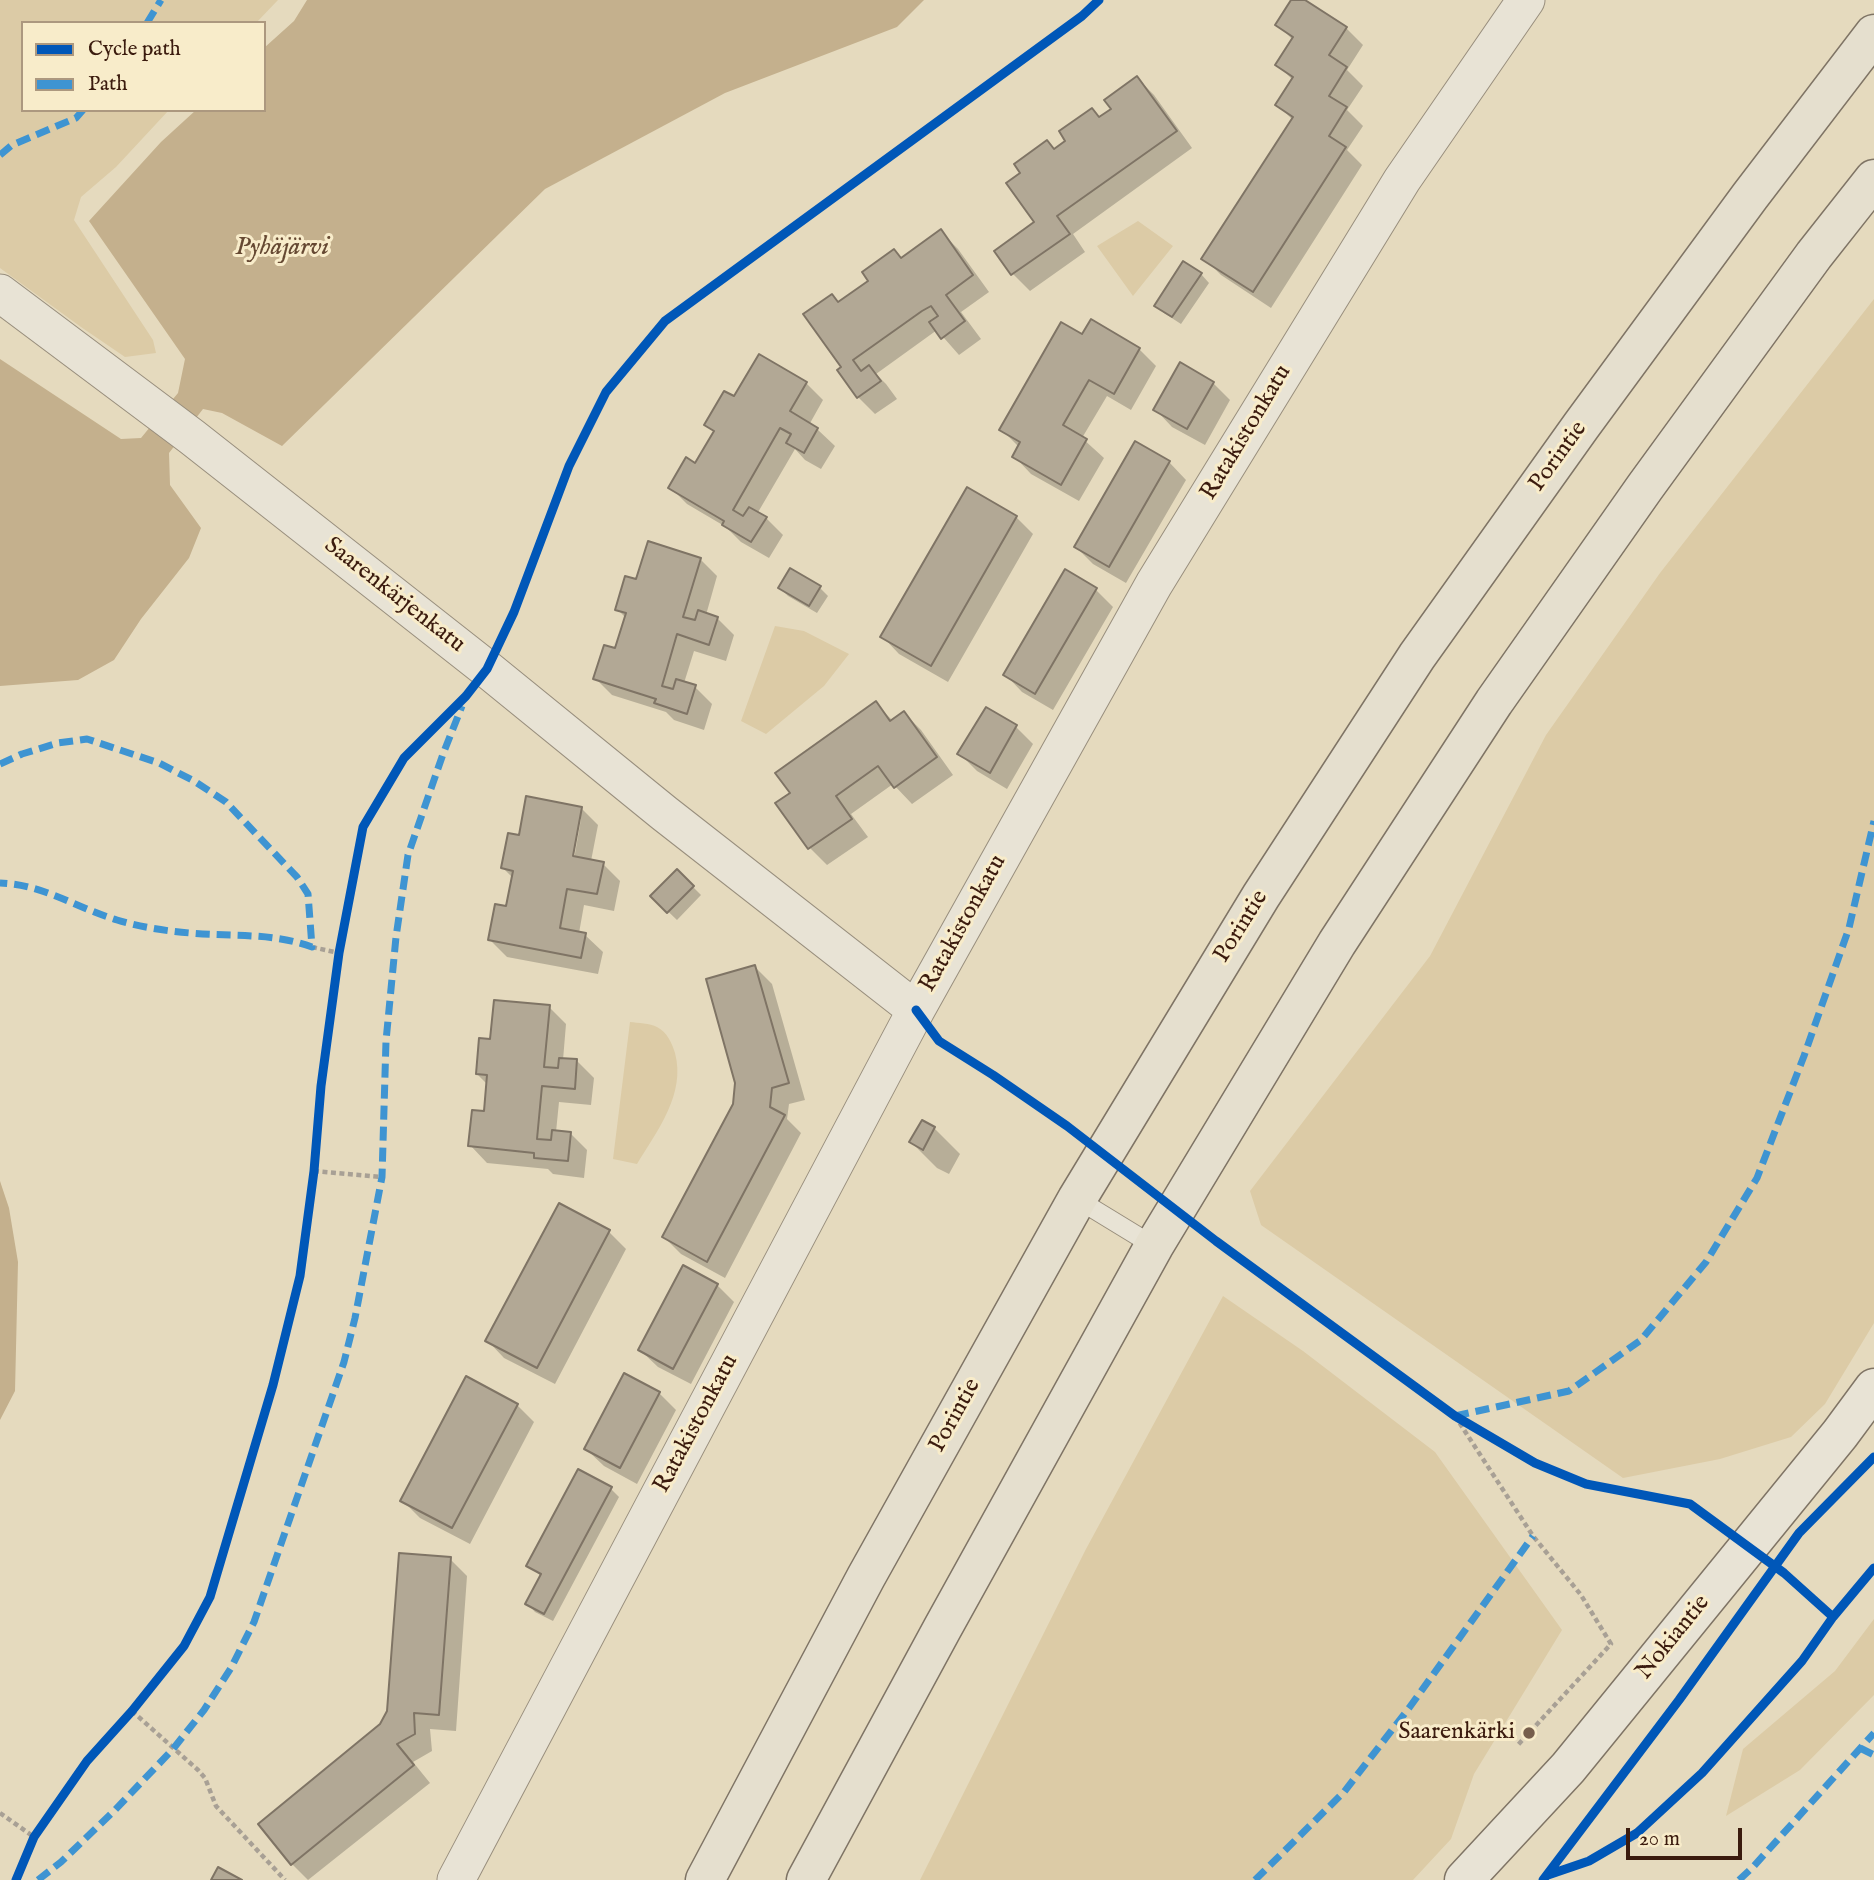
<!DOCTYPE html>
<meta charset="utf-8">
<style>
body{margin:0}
#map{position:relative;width:1874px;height:1880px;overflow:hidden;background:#e5dabe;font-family:"IM FELL English",serif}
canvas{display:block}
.legend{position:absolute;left:21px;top:21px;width:245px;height:91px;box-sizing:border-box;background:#f8ecca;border:2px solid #ac987f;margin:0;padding:9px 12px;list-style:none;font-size:21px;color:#3b1b0e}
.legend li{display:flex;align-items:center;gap:14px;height:35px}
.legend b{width:35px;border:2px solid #ac987f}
.scale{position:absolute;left:1626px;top:1828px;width:116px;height:32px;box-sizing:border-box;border:4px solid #3b1b0e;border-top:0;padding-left:9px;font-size:21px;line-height:24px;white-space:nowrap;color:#3b1b0e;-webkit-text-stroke:5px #f8ecca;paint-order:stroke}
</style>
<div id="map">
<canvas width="1874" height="1880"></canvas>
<ul class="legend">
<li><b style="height:9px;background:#0057b8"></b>Cycle path</li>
<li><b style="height:9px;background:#3e94d2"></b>Path</li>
</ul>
<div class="scale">20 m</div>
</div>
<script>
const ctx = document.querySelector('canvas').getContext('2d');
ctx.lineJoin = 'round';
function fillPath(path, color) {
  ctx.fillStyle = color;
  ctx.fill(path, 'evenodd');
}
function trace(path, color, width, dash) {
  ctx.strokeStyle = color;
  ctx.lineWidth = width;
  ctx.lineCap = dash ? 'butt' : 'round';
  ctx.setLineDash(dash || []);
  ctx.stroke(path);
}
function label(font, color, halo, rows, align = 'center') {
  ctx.font = font + ' "IM FELL English",serif';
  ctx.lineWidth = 6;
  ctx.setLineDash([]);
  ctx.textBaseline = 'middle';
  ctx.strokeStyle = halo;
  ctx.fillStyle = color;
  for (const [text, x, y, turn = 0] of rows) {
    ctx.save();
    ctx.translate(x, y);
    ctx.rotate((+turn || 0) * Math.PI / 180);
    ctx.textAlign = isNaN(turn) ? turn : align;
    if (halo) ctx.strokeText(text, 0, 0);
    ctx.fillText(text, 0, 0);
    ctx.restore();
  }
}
const green = new Path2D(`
 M0,0H278L256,23H23V110H169L116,167L81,197L74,220L153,340L156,353L125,357L81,327L0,268Z
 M1138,221L1173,246L1133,296L1097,246Z
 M1874,299V1323L1825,1404L1791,1437L1720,1459L1623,1478L1261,1225L1250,1191L1430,956L1546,735L1660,573Z
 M775,626L804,631L849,654L824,686L766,734L741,721Z
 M630,1022C638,1023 650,1023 657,1027C667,1032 672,1043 675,1053C686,1094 657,1131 637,1164L613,1159Z
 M1223,1296L1303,1351L1435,1452L1562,1630L1474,1774L1451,1839L1413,1880H920L1086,1549Z
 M1874,1619V1695L1800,1770L1726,1816L1743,1749L1835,1671Z`);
const water = new Path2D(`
 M307,0H924L897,27L725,93L545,189L282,446L222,413L203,409L169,453L170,485L201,528L189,558L141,619L114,660L78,680L0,686V359L121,439L141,438L178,393L185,359L89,221L161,142L196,110H264V48L294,21Z
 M0,1181L9,1208L18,1262L15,1391L0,1420Z`);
const shadow = new Path2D(`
 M1293,0H1302L1346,28L1363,45L1347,70L1363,86L1347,110L1363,126L1347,150L1362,165L1271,308L1221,275L1204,258L1293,120L1277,105L1293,80L1277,65L1293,40L1277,24Z
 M1137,78L1154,95L1192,148L1073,234L1085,252L1030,291L1013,274L996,251L1036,223L1055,151L1113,109Z
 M941,232L958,249L989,292L961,312L981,339L959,355L937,330L876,374L886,384L897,399L875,414L858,397L843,367L840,304L871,282L894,251L902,259Z
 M1201,274L1209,283L1181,324L1164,313L1156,305Z
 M1083,336L1139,349L1156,366L1131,410L1107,396L1082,438L1104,458L1079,501L1031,474L1014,456L1019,447L1001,429Z
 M806,383L823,400L809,425L817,429L835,446L821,469L805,460L795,449L757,514L766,518L783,535L769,558L741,542L726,527L687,504L670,487L696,465L715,433L706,425L735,399Z
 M1213,383L1230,400L1205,445L1172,427L1155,409Z
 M1169,462L1186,480L1126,583L1093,564L1076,547Z
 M1016,517L1033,534L948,682L899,654L882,636Z
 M700,559L717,576L706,615L717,618L734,635L726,661L694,651L684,683L695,687L712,704L704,730L674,720L666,712L612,695L595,678L616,650L626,618L617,609L637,581Z
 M790,570L820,588L828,596L817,613L788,596L780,588Z
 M1066,571L1096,590L1113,607L1053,710L1022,692L1005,674Z
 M876,704L893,721L904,713L921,730L953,775L912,804L893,784L851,814L868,837L827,865L810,848L778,803L792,793Z
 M986,709L1016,727L1033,744L1007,789L977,771L960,754Z
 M581,808L598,825L591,861L603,864L620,881L614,911L584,905L579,933L585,935L603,952L598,974L507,957L490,940L508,908L513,878L503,868L520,837ZM578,819H581L573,865L569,864Z
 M677,871L701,895L677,920L652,896Z
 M755,967L772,984L805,1100L789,1104L787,1119L801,1133L725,1278L681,1254L664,1237L735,1104Z
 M549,1007L566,1024L563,1060L577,1061L594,1078L591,1105L559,1102L556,1132L570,1133L587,1150L584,1178L553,1174L548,1169L487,1163L470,1145L485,1113L488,1085L477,1074L492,1041Z
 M934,1128L960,1154L949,1174L937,1168L911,1142Z
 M559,1205L609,1232L626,1249L555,1384L504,1358L487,1340Z
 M717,1285L734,1302L691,1384L658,1367L640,1350Z
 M659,1393L676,1410L637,1484L604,1466L586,1449Z
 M517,1405L534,1422L470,1544L420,1518L402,1500Z
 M611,1489L619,1497L553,1621L535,1612L527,1603L541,1576L528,1565Z
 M450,1559L467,1576L456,1731L430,1729L432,1751L413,1762L430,1783L308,1880L292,1864L388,1711Z`);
const building = new Path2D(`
 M1291,0H1305L1347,27L1329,55L1347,67L1329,96L1347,107L1329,136L1346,147L1253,292L1201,259L1293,117L1275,105L1293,77L1275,65L1293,37L1275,25Z
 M1137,76L1177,131L1057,216L1070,234L1011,275L994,251L1034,222L1006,183L1020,173L1014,164L1047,140L1054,149L1065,141L1059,131L1092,108L1099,117L1111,109L1104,100Z
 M941,229L973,275L946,295L965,321L941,339L929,322L938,316L931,306L922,311L853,360L861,371L869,365L881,381L857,398L837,370L841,367L803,314L832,294L838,302L868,281L862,272L894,249L901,258Z
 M1183,261L1202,273L1172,317L1154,306Z
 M1091,319L1140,348L1114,394L1089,380L1063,425L1087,439L1061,485L1012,457L1020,442L999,430L1061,322L1082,334Z
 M759,354L807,382L790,411L818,428L804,453L786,443L791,434L780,428L733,510L743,516L749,507L767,517L751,542L722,525L724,521L668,488L686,457L695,463L714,431L704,425L724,391L734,396Z
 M1180,362L1214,382L1187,429L1153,410Z
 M1135,441L1170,461L1109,567L1074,547Z
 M967,487L1017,516L931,666L880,637Z
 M648,541L701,558L683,617L695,620L698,610L718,617L709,645L677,634L662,686L673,689L676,679L696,685L687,714L654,703L656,699L593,679L604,645L615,648L626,613L615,610L625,576L636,579Z
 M790,568L821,586L809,606L778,588Z
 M1065,569L1097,588L1035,694L1003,675Z
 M876,701L890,721L904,711L937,757L894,788L878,766L836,796L852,819L808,849L775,803L790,793L775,773Z
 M986,707L1017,725L990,773L957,754Z
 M526,796L582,807L573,856L604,862L597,894L567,889L560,928L586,933L581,958L488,940L495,904L506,906L513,871L501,868L508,833L519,835Z
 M677,869L694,886L667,913L650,896Z
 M755,965L789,1083L772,1088L770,1107L785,1115L707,1262L662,1237L733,1104L735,1083L706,979Z
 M494,1000L550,1005L544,1067L558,1068L559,1058L577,1059L575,1089L542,1086L537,1139L551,1140L552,1130L571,1132L568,1161L534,1158V1153L468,1146L472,1110L484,1111L487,1075L476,1074L479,1038L490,1039Z
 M922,1120L935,1127L923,1150L909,1142Z
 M559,1203L610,1230L537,1368L485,1341Z
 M683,1265L718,1284L673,1369L638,1350Z
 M624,1373L660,1392L620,1468L584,1449Z
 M466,1376L518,1404L452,1528L400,1501Z
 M578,1469L612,1487L544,1614L525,1604L541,1574L526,1566Z
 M399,1553L451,1557L439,1715L414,1713L415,1734L397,1744L414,1765L291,1865L258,1824L380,1724L387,1711Z
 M218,1867L242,1880H211Z`);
const path = new Path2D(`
 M312,947L339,953
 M314,1171L382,1177
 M1455,1416L1533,1536L1581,1595L1611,1644L1517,1746
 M132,1711L198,1770L205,1778L216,1806L285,1880
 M0,1813L34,1837`);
const service = new Path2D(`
 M1077,1199L1154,1246`);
const minor = new Path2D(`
 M0,293L192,437L487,669L664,813L916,1010
 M456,1880L916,1010L1154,584L1402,180L1526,0`);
const secondary = new Path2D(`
 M1464,1880L1568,1768L1840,1434L1874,1388`);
const motorway = new Path2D(`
 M705,1880L866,1577L1077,1199L1261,896L1417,656L1581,426L1750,196L1874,34
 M806,1880L942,1629L1154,1246L1337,943L1494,702L1645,487L1814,255L1874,179`);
const quiet = new Path2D(`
 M147,23L161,0
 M0,155L12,145L76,118L83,110
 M0,764L22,754L58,743L87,739L159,763L194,781L226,802L297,877L308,894L312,947C270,932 233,937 190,933C166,931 140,927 117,920C77,908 42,884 0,883
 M1455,1416L1569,1391L1641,1340L1706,1262L1757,1178L1804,1056L1849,928L1874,821
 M1860,1748L1874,1755
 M38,1880L61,1862L115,1810L173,1749L204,1710L231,1668L254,1622L344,1362L355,1318L382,1177L386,1041L396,937L408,855L443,754L462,706
 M1255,1880L1344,1792L1409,1708L1533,1536
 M1739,1880L1753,1867L1874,1733`);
const cycleway = new Path2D(`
 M916,1010L939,1041L993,1075L1067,1126L1216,1241L1455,1416L1535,1463L1586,1484L1690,1504L1784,1573L1833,1617
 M1548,1875L1589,1861L1637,1833L1702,1773L1802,1661L1833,1617L1874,1568
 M16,1880L34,1837L87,1761L132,1711L184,1646L210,1597L273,1385L300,1276L314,1171L321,1086L339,953L363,827L404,758L466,696L487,669L514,612L569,466L606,392L665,321L1082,16L1099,0
 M1543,1880L1679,1700L1799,1533L1874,1457`);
const markers = [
 [1529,1733,7,"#765e4c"]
];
const streetNames = [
 ["Ratakistonkatu",1247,433,-59],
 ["Porintie",1559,457,-54],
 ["Saarenkärjenkatu",394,596,38],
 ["Ratakistonkatu",964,924,-61],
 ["Porintie",1242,927,-58],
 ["Porintie",956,1416,-61],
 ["Ratakistonkatu",697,1424,-62],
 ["Nokiantie",1674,1638,-51]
];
const poiNames = [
 ["Saarenkärki",1515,1733]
];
const waterNames = [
 ["Pyhäjärvi",282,249]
];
fillPath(green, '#dccba6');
fillPath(water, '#c4b08d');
fillPath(shadow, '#0003');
fillPath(building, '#b2a895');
trace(building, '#7f7465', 2);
trace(service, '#988e7d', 20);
trace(minor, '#988e7d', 39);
trace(secondary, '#7f7465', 41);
trace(motorway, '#7f7465', 41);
trace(path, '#a8a095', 4.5, [5, 3.5]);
trace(service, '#e8e3d5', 18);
trace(minor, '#e8e3d5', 37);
trace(secondary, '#e8e3d5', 38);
trace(motorway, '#e5dfce', 38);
trace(quiet, '#3e94d2', 7, [14, 7]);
trace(cycleway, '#0057b8', 9);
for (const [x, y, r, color] of markers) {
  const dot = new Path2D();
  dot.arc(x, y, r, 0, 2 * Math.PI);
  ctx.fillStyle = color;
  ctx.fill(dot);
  trace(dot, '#f8ecca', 2.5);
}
label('24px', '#3b1b0e', '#f8ecca', streetNames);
label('24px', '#3b1b0e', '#f8ecca', poiNames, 'right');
label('italic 26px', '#664933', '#f8ecca', waterNames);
</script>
